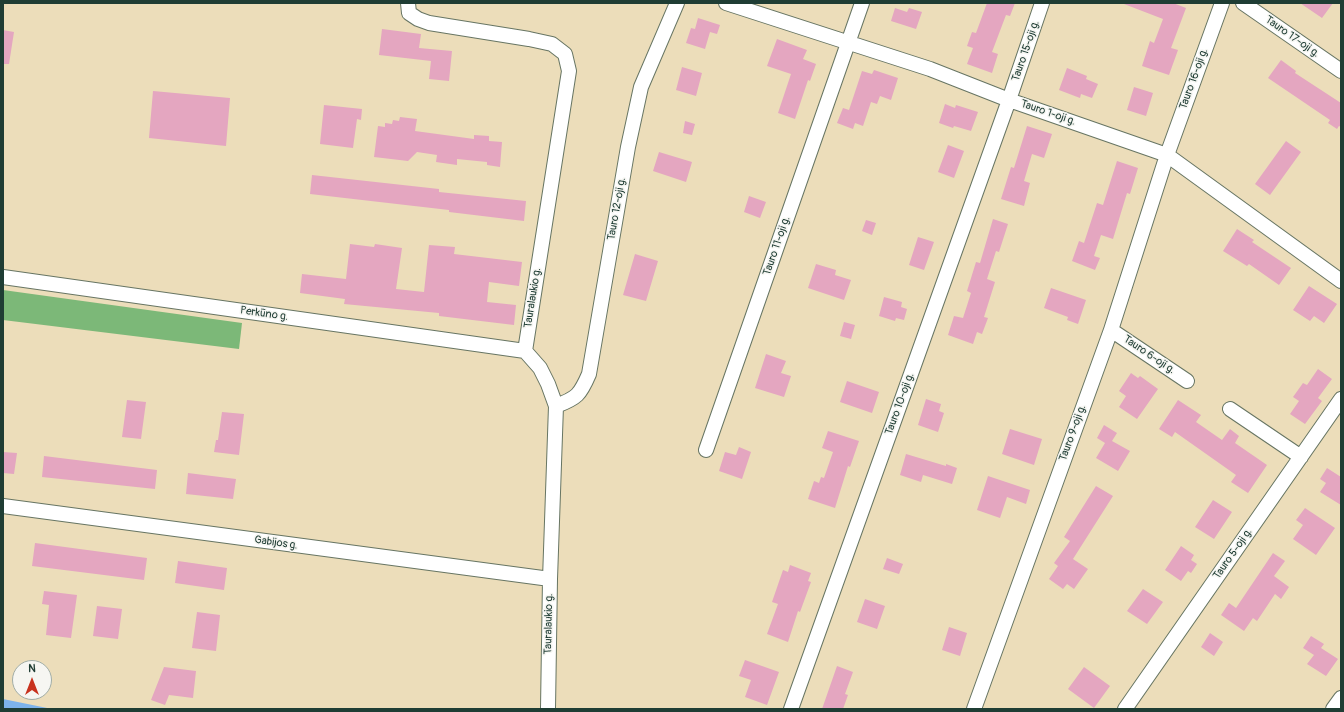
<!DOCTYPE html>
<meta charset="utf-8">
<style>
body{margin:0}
#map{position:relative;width:1344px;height:712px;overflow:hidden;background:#ecddba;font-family:Pangolin,sans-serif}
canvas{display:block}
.frame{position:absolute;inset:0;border:4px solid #1f3d34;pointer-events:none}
.north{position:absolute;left:12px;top:660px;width:40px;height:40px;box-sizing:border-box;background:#f6f6f2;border:1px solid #a0aca6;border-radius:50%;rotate:0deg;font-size:11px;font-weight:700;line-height:16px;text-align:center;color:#1f3d34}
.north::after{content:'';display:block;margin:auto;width:14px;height:18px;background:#c8321e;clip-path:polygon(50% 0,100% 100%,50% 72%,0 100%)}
</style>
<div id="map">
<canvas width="1344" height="712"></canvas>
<div class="frame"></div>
<div class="north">N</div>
</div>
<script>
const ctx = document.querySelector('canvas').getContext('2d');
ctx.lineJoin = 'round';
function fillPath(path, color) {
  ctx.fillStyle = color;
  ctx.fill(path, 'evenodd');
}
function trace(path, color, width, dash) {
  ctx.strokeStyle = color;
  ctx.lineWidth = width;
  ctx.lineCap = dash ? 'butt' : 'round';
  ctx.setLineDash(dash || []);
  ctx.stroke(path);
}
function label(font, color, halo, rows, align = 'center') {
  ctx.font = font + ' Pangolin,sans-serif';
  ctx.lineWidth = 3;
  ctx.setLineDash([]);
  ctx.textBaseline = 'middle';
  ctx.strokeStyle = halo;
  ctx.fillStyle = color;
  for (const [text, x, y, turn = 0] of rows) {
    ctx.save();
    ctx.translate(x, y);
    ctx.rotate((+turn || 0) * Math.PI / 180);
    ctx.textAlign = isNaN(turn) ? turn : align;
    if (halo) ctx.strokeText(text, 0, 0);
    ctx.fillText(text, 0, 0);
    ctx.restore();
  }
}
const forest = new Path2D(`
 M3,290L242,323L239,349L3,320Z`);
const water = new Path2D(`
 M3,699L52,709H53H3Z`);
const building = new Path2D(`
 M987,3H1015L1010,16L1006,15L992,52L998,54L992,73L967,64L973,48L967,46L972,32L976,33Z
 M1124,3H1173L1186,8L1171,48L1178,50L1169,75L1142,66L1150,41L1154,43L1163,19L1124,4Z
 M1300,3H1333L1322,18Z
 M895,8L907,12L909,8L922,12L916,29L891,21Z
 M698,18L720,25L717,34L710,32L705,49L686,43L691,28L695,29Z
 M382,29L421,34L419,48L452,51L449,81L429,79L431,61L379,55Z
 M3,30L14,32L9,64H3Z
 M777,39L807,50L803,59L816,64L810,81L808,80L795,119L778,113L791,74L767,66Z
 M1281,60L1296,71L1295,73L1341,103V127L1339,126L1337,129L1328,123L1330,120L1268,78Z
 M682,67L702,73L696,96L676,90Z
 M1067,68L1087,76L1086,79L1098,84L1092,98L1081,94L1080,98L1059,90Z
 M874,70L898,78L891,100L880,96L877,104L871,102L863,126L855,123L853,129L837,123L843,108L849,110L862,71L872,74Z
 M1134,87L1153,93L1146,116L1127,110Z
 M153,91L230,98L226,146L149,138Z
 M945,104L955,108L956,105L978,112L971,131L954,126L953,128L939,123Z
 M324,105L362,109L361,120L357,119L353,148L320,144Z
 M400,117L417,119L415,131L474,139V135L489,136V141L502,142L500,167L487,165V162L457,159V165L436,162L437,155L417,152L408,161L374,157L378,126L385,127V123L392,124L393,120L399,121Z
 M685,121L695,124L692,135L683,133Z
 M1027,126L1052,134L1044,158L1032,154L1024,181L1030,183L1024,206L1001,199L1011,167L1014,168Z
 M1286,141L1301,152L1270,195L1255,184Z
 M948,145L964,151L954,178L938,172Z
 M659,152L692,162L686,182L653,171Z
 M1117,161L1138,168L1130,194L1127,193L1113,239L1101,235L1094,256L1100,258L1095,270L1072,261L1079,241L1084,243L1097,203L1103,205Z
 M312,175L439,189V192L526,201L524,221L449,212V210L310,194Z
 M749,196L766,202L760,218L744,212Z
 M993,219L1008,224L999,252L996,251L987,279L995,282L984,317L988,318L982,334L977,332L973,344L948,335L954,316L963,318L971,293L967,291L976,262L980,263Z
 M866,220L876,223L872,235L862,231Z
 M1237,229L1254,240L1252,242L1291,268L1279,285L1249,264L1247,266L1223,251Z
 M918,237L934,242L924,270L909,265Z
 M350,244L374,247L375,244L402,248L396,289L424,292L429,245L455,247L454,254L522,262L519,286L489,282L487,302L516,305L514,325L439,316V313L344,304L345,299L300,293L302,274L346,279Z
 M635,254L658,261L646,301L623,295Z
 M816,264L836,270L835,275L851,280L844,300L808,288Z
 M1309,286L1337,304L1324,323L1314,316L1310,321L1293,310Z
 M1051,288L1086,300L1078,324L1067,320L1068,317L1044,308Z
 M884,297L902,302L901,307L907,309L904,320L896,318L895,321L879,316Z
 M844,322L855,325L851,339L840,336Z
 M766,354L786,361L781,373L791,376L784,397L755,388Z
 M1318,369L1332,379L1318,398L1322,401L1305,424L1290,414L1299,401L1293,397L1303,383L1307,385Z
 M1131,373L1138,378L1140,376L1158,389L1137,419L1119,407L1126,396L1119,391Z
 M847,381L879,392L872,413L840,402Z
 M926,399L941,404L939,411L944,413L938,432L918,425Z
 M127,400L146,402L141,439L122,437Z
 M1178,400L1201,415L1196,422L1222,440L1230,429L1239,436L1235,443L1267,465L1248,493L1231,482L1236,475L1175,432L1172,437L1159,429Z
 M222,412L244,414L239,455L214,452L216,440H218Z
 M1104,425L1117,433L1112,441L1130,451L1118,471L1096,458L1105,443L1097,438Z
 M1010,429L1042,439L1034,465L1002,454Z
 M828,431L859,441L850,467L848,466L835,508L808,499L814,481L819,483L821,477L824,478L833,452L822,448Z
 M739,447L751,452L742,479L719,471L725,452L736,455Z
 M3,452L17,453L14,474L3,473Z
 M906,454L946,466V464L957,468L952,484L923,475L921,482L900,475Z
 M44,456L157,470L155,489L42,477Z
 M1327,468L1341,477V505L1320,492L1326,483L1320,479Z
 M188,473L236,479L233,499L186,494Z
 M988,476L1030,490L1026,504L1007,497L1000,518L977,510Z
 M1096,486L1113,496L1073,559L1088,569L1074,589L1067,584L1063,589L1049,579L1058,566L1054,563L1070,541L1064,537Z
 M1213,500L1232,512L1214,539L1195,527Z
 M1305,508L1335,528L1316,555L1293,539L1303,525L1296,520Z
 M35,543L147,558L144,580L32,566Z
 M1181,546L1194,555L1191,560L1197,564L1191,573L1188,571L1181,581L1165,570Z
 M1273,553L1285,561L1274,576L1289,587L1281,599L1275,594L1257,621L1253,618L1244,631L1221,615L1229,603L1236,608Z
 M887,558L903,564L899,574L883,569Z
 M178,561L227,568L224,590L175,583Z
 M790,565L811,573L808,581L811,582L800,612L798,611L788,642L767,634L778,604L772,602L783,570L788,572Z
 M1143,589L1163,602L1147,624L1127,611Z
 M44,591L77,595L71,638L46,635L49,605L42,604Z
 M865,599L885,606L877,629L857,622Z
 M97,606L122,609L118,639L93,636Z
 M197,612L220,615L216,651L192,648Z
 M949,627L967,633L960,656L942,650Z
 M1210,633L1223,642L1214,656L1201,647Z
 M1311,636L1324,644L1321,648L1338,659L1326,676L1307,664L1314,655L1303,648Z
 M745,660L779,672L767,705L745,697L751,680L739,676Z
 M837,666L853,672L845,694L848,695L843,709H822Z
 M164,667L196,671L193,698L169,695L165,705L151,700Z
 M1084,667L1110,686L1094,708L1068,689Z`);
const street = new Path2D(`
 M408,3L409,13L418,19L429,23L529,39L552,44L565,54L569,71L525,351L540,368L548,384L556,406L550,579L548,709
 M726,3L930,69L1009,100L1167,155L1341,281
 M1243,3L1341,71
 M3,277L525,351
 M1111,330L1187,381
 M556,406C577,398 580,395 589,374L628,147L641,87L677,3
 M1230,409L1301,457
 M706,450L862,3
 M3,506L550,579
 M791,709L1009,100L1042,3
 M974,709L1111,330L1167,155L1222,3
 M1125,709L1341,399
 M1333,709L1341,698`);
const streetNames = [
 ["Tauro 17-oji g.",1292,37,35],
 ["Tauro 15-oji g.",1026,51,-71],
 ["Tauro 16-oji g.",1194,79,-70],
 ["Tauro 1-oji g.",1048,113,19],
 ["Tauro 12-oji g.",617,209,-80],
 ["Tauro 11-oji g.",777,246,-71],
 ["Tauralaukio g.",533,298,-81],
 ["Perkūno g.",264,314,8],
 ["Tauro 6-oji g.",1149,355,34],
 ["Tauro 10-oji g.",900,404,-70],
 ["Tauro 9-oji g.",1073,433,-70],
 ["Gabijos g.",276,543,8],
 ["Tauro 5-oji g.",1233,554,-55],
 ["Tauralaukio g.",549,624,-89]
];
fillPath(forest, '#7cb878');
fillPath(water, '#7db3eb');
fillPath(building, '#e4a6c0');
trace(street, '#677563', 16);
trace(street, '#fff', 14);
label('11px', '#1f3d34', '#f6f6f2', streetNames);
</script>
